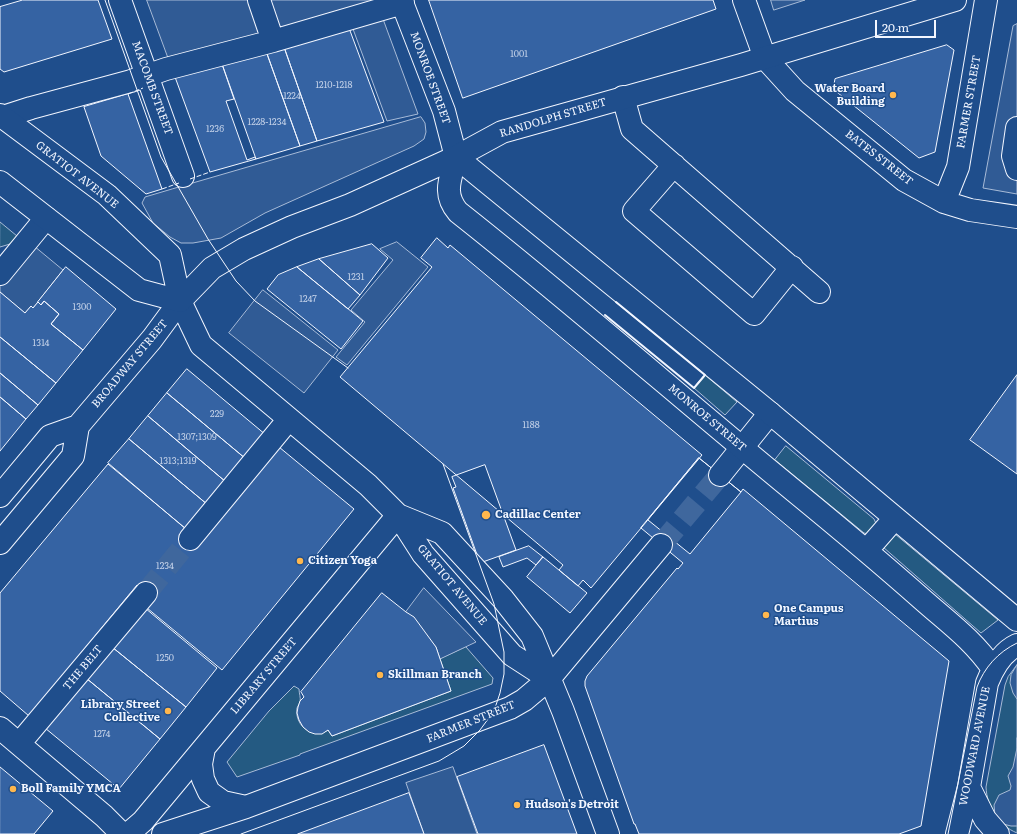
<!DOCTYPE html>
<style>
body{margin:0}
#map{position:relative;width:1017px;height:834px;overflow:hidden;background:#1f4e8c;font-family:Literata,serif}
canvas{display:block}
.scale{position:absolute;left:875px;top:20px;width:61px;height:18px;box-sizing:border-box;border:2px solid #f2f6ff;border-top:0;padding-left:5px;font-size:12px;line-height:14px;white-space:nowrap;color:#f2f6ff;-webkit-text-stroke:3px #1f4e8c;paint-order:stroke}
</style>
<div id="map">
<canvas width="1017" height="834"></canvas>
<div class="scale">20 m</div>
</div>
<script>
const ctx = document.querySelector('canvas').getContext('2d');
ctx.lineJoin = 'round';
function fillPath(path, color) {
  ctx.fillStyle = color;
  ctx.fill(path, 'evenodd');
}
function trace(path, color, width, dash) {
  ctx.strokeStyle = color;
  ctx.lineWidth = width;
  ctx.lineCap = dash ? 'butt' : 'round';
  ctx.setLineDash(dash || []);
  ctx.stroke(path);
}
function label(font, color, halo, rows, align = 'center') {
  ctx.font = font + ' Literata,serif';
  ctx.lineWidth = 3;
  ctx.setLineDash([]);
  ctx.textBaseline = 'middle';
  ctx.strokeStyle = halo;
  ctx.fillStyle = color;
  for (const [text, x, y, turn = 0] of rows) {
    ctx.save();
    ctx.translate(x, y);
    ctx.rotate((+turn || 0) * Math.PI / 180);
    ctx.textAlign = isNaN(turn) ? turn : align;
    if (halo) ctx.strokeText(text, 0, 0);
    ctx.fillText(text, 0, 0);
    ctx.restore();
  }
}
const green = new Path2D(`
 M0,222L17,236L10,244L0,247Z
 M705,375L737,402L725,415L694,388Z
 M786,446L874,519L877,526L868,534L864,533L775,460Z
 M895,534L998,620L981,633L883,547Z
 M466,647L493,678L492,684L300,754V755L237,777L227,762L269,711L294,686L299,689C299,693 301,698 300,702C299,704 298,706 297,708C295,718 302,731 313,732C319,733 322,734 328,730L332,736L451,691L440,659Z
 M1017,665V833C998,825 987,807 986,787L1005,685L1008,677Z`);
const parking = new Path2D(`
 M147,0H254L266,37L171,65Z
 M266,0H374L277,33Z
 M771,0H805L774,10Z
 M383,19L418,114L387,121L353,29Z
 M1017,24V194L983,188L1013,26Z
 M421,117L425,123L426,132L424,139L414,146L265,213L221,238L193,243H181L170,237L153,223L142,203L145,197L172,189Z
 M397,242L428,267L347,365L336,357L365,322L351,310L393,260L380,249Z
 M34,246L63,270L33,308L31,306L25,313L0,292V287Z
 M263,290L338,350L304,393L229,333Z
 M424,588L476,642L440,659L436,647L406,612Z
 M1017,665V699L1013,693L1010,683L1011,675Z
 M1017,738V826H1011L1003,824L995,816L994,805L999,795L1010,790L1011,786L1008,776L1013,767L1017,748Z
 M453,767L477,834H424L406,783Z`);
const building = new Path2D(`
 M23,0H98L112,39L4,72L0,69V7Z
 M429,0H713L716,9L463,98Z
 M349,28L384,122L317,141L284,47Z
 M947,45L954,50L935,152L919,158L833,89L835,79Z
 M284,47L317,141L300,146L266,51Z
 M266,51L300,146L256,159L222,64Z
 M222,64L234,99L226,101L247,160L255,157L256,159L210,172L175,77Z
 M128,94L162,189L146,194L101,156L84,107Z
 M437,238L448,248L450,245L702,455L591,588L583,580L578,586L559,570L563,565L340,377L432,267L421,258Z
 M372,244L388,258L360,295L319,259Z
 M319,259L360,295L348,309L297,267Z
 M66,267L116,309L83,350L51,324L59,314L44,301L41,305L38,302Z
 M297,267L363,321L341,349L267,289L278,275Z
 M0,292L25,313L31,306L33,308L38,302L41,305L44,301L59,314L51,324L83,350L56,383L0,337Z
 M0,337L56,383L38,405L0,373Z
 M187,369L266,435L246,459L167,393Z
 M0,373L38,405L26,419L0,397Z
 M1017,375V474L970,440Z
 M167,393L246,459L226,482L148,416Z
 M0,397L26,419L0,451Z
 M148,416L226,482L208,505L129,439Z
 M129,439L208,505L187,530L108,463Z
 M279,447L354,509L222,670L147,608L154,599L137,585L29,716L0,691V593L108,464L185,528L181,532L198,546Z
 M699,458L741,492L690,554L648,520Z
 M699,458L741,492L743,489L949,661L921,826L899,834H639L635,824H634L585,686V681L587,676L677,568L678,569L683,563L641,528Z
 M485,465L516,550L480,563L453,488L456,487L452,477Z
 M529,546L543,557L536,565L527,558L503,567L499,557Z
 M543,557L587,593L570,613L527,577Z
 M382,593L406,612L414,617L436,647L451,691L332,736L328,730L322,734H315L309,732L303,727L299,720L297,713L298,707L300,701L304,697L301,692Z
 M145,608L217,668L186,707L112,647Z
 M112,647L186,707L160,739L86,678Z
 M86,678L160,739L119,789L45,728Z
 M544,745L577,834H478L457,777Z
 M0,767L53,811L34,834H0Z
 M409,793L424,834H298Z`);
const minorTunnel = new Path2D(`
 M661,545L720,475
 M146,593L190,539`);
const minor = new Path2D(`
 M120,0L183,176
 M259,0L273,41
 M401,0L444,111L456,157
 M744,0L765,58L795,91L904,180L944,202L970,210L1017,217
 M623,97L632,129L819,292
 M3,117L31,108L131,81L166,69L273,41L403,3
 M1017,128L1013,156L1017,169
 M674,165L634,211L754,314L792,267
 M944,202L958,167L986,0
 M0,274L46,218
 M720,475L770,413
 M0,496L50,436L78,426L152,339L180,301L201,345L368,485L398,515L423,554L512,655L549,679
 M398,515L442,533L503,599L532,636L563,711L608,834
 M190,539L289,419
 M0,543L73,456L78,426
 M0,728L104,816L122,834
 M19,744L146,593
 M204,748L201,764L203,779L209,792L223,802L246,807
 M128,834L143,821L398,515
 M163,834L246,807L510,708L524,700L549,679L661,545`);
const major = new Path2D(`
 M0,115L107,195L170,255L180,301
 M456,157C451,178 442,193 458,212C572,302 681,398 793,490C837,526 880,562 923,600C949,623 973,640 993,669
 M456,157L770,413L1017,620
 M0,182L139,290L180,301
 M180,301L212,268L244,249L292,227L350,205L456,157L502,132L741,65L955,0
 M867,550L895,518
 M969,787L985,819L998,834
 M957,834L969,787L987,683C993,668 1002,652 1017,645`);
const tram = new Path2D(`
 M105,0L161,157L208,239L236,281L255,301L348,368
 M241,834L439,761L464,746L480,730L494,711L500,693L504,674V652L494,604L443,464
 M948,834L977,687C984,668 998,652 1017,643`);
const fence = new Path2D(`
 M128,94L143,88
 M190,179L210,172
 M162,189L179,183`);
const wall = new Path2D(`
 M605,315L694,388L705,375L616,302`);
const markers = [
 [893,95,4,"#ffb74d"],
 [486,515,5,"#ffb74d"],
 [300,561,4,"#ffb74d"],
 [766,615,4,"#ffb74d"],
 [380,675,4,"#ffb74d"],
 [168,711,4,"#ffb74d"],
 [13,789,4,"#ffb74d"],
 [517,805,4,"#ffb74d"]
];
const numberNames = [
 ["1001",519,54],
 ["1210-1218",334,85],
 ["1224",292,96],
 ["1228-1234",267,122],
 ["1236",215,129],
 ["1231",356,277],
 ["1247",308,299],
 ["1300",82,307],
 ["1314",41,343],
 ["229",217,414],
 ["1188",531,425],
 ["1307;1309",197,437],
 ["1313;1319",178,461],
 ["1234",165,566],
 ["1250",165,658],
 ["1274",102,734]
];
const streetNames = [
 ["MONROE STREET",430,78,70],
 ["MACOMB STREET",152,88,70],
 ["FARMER STREET",969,102,-80],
 ["RANDOLPH STREET",553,118,-17],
 ["BATES STREET",879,158,38],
 ["GRATIOT AVENUE",77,175,38],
 ["BROADWAY STREET",130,364,-50],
 ["MONROE STREET",707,418,40],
 ["GRATIOT AVENUE",452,585,50],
 ["THE BELT",83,668,-50],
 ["LIBRARY STREET",264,676,-50],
 ["FARMER STREET",471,722,-22],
 ["WOODWARD AVENUE",975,746,-79]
];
const poiNames = [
 ["Water Board",885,89,"right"],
 ["Building",885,102,"right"],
 ["Cadillac Center",495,515],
 ["Citizen Yoga",308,561],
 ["One Campus",774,609],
 ["Martius",774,622],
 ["Skillman Branch",388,675],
 ["Library Street",160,705,"right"],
 ["Collective",160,718,"right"],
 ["Boll Family YMCA",21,789],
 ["Hudson's Detroit",525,805]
];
fillPath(green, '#245a82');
trace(green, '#a8bbd7', 1);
fillPath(parking, '#305b95');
trace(parking, '#a8bbd7', 1);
fillPath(building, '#3563a3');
trace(building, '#f2f6ff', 1);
trace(minorTunnel, '#3f679d', 22, [22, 11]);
trace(minor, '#f2f6ff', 24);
trace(major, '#f2f6ff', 24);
trace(minor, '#1f4e8c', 22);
trace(major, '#1f4e8c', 22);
trace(tram, '#f2f6ff', 1);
trace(fence, '#f2f6ff', 1, [5, 2]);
trace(wall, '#f2f6ff', 2);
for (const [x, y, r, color] of markers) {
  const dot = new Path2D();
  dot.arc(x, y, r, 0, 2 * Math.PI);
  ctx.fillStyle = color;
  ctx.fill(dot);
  trace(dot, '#1f4e8c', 1.5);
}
label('9px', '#c3d1e8', null, numberNames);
label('11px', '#f2f6ff', '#1f4e8c', streetNames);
label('bold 11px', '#f2f6ff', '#1f4e8c', poiNames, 'left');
</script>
